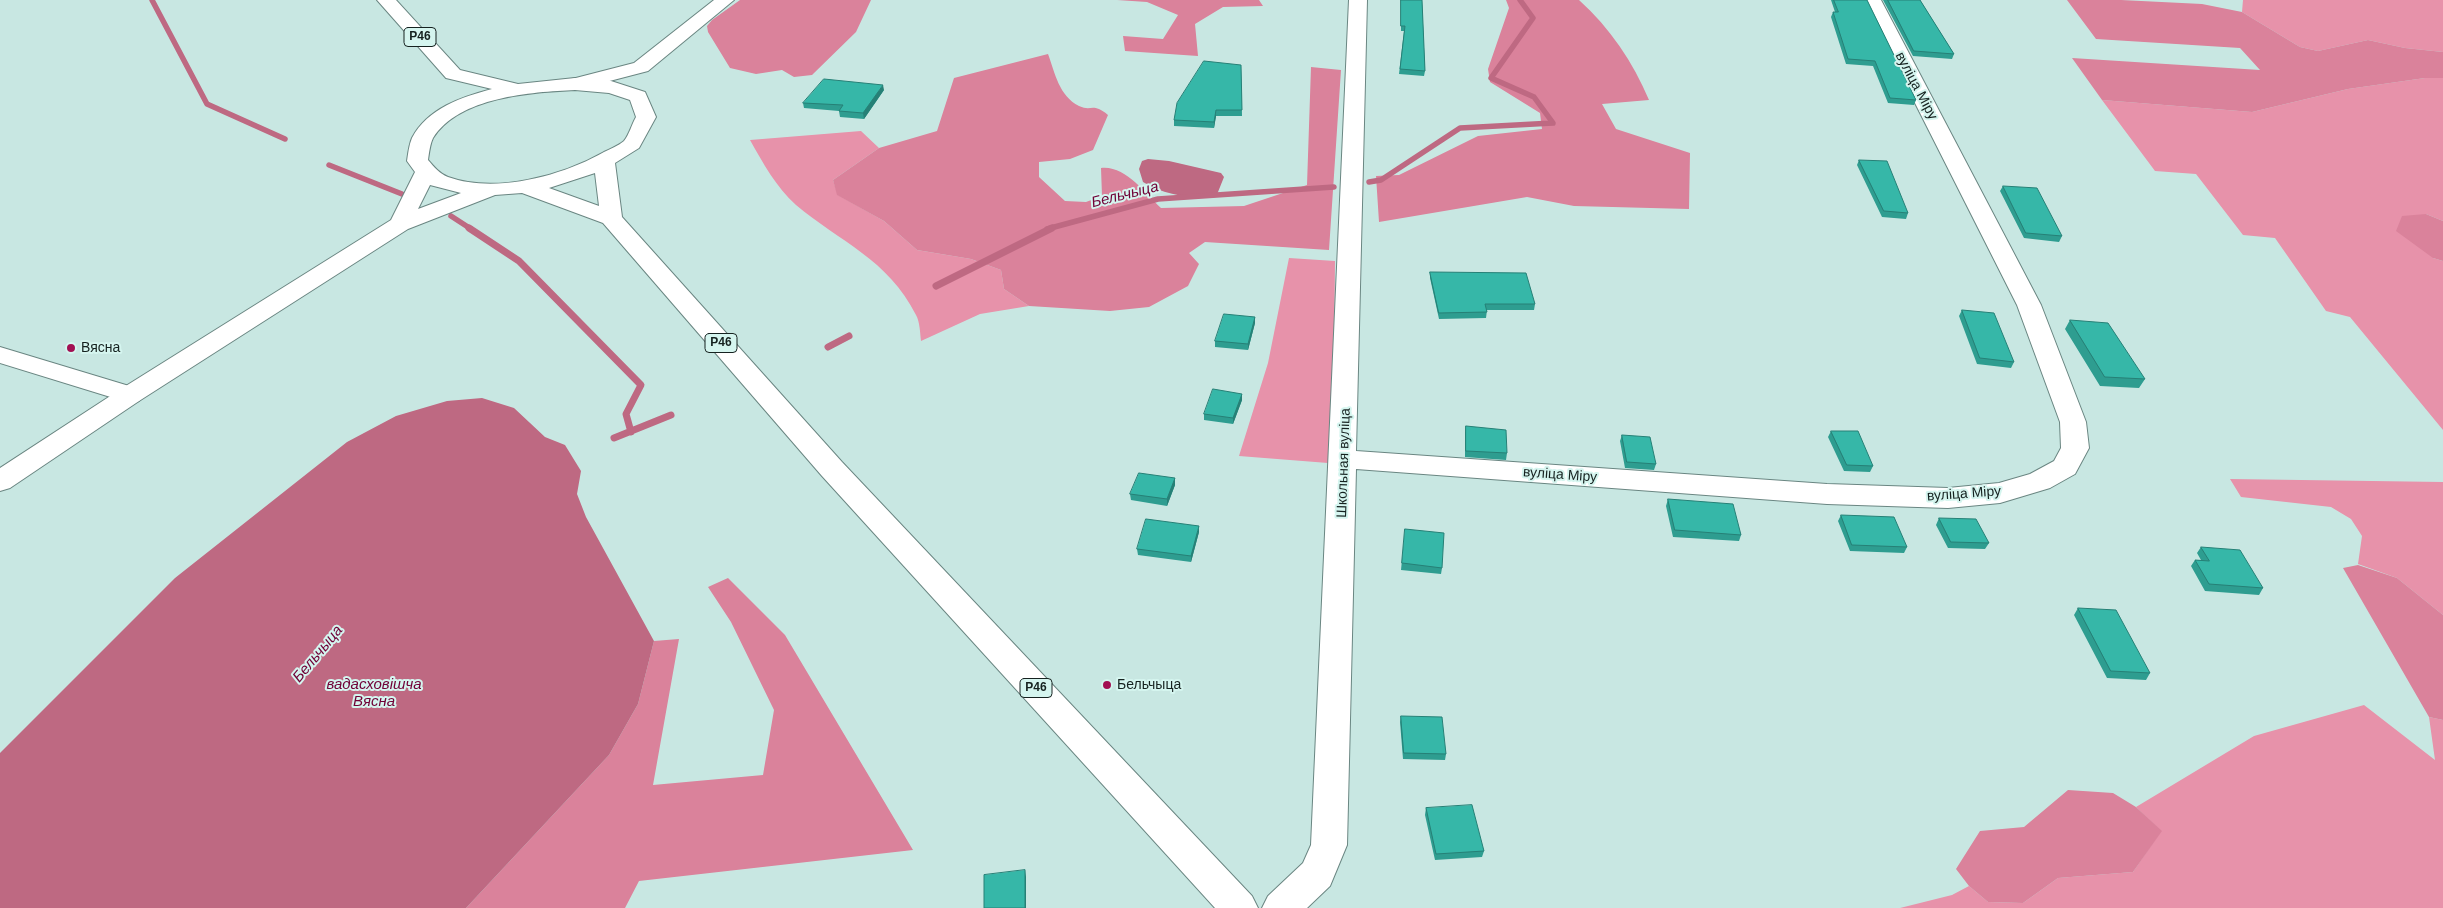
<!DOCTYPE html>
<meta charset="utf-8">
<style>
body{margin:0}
canvas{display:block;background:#c8e7e2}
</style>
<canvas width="2443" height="908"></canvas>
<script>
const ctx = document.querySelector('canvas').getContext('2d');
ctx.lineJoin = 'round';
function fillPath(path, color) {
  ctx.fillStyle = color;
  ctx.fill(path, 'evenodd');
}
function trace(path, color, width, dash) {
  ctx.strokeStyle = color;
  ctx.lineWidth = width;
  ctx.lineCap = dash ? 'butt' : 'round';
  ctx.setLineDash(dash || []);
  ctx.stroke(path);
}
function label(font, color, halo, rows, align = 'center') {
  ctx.font = font + ' Helvetica,sans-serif';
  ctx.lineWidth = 4;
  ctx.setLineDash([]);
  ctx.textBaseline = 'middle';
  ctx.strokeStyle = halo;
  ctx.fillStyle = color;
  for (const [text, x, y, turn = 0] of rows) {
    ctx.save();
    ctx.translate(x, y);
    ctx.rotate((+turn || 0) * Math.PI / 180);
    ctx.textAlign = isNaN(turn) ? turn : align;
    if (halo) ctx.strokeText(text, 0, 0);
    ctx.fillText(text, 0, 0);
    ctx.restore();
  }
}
const green = new Path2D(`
 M2243,0H2443V52L2405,48L2368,40L2318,51L2300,47L2242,12Z
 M2425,78H2443V221L2426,214L2433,258L2443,261V430L2350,317L2326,311L2275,238L2243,235L2196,174L2155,171L2102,100L2252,112L2348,89Z
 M861,131L879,148L833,180L838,195L884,221L917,250L971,259L1001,270L1004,289L1029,306L980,314L921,341C920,333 920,322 916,315C888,259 840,242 796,205C776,187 763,163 750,140Z
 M1289,258L1335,261L1334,365L1328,463L1239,456L1268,363Z
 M2230,479L2443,482V615L2397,578L2358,564L2362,536L2351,519L2331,507L2241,497Z
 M2364,705L2435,760L2429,717L2443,720V908H1900L1952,895L1969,886L1988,902L2023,903L2058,878L2133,872L2161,831L2136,807L2254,736Z`);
const forest = new Path2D(`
 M740,0H871L856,32L812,75L794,77L782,70L756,74L730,68L708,32L707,26L712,20Z
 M1117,0H1259L1263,6L1223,7L1195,24L1198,56L1125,51L1123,36L1163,39L1178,15L1147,2Z
 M1506,0H1579C1610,28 1633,62 1649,100L1602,104L1616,129L1690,153L1689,209L1574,206L1527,197L1379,222L1376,176L1399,175L1478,136L1542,129L1540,113L1490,82L1488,69L1509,8Z
 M2067,0H2121L2202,4L2242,12L2300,47L2318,51L2368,40L2405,48L2443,52V78H2425L2348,89L2252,112L2102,100L2072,58L2260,70L2240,48L2096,39Z
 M1048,54C1055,73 1059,96 1079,106C1092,112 1092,102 1108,115L1093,150L1070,159L1039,162V177L1065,201L1086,202L1102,196L1101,168C1125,165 1145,193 1161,208L1244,206L1307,185L1311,67L1341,70L1329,250L1205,242L1189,253L1199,264L1188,286L1149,307L1110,311L1029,306L1004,289L1001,270L971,259L917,250L884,221L837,195L833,180L879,148L937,131L954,78Z
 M2426,214L2443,221V261L2433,258L2396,231L2402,216Z
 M2358,565L2397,578L2443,615V720L2429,717L2343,568Z
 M728,578L785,635L913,850L639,881L625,908H466L609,755L638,704L654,641L679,639L653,785L763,775L774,710L731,622L708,587Z
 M2068,790L2113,793L2136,807L2162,831L2133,872L2058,878L2023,903L1988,902L1969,886L1956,869L1980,831L2024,827Z`);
const water = new Path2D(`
 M1148,159L1169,161L1221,173L1224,177L1216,197C1191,199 1164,195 1143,182L1139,169L1142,161Z
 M482,398L514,408L545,437L565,445L581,471L577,494L586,517L654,641L638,704L609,755L466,908H0V753L175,578L347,442L396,416L447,401Z`);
const streamFar1 = new Path2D(`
 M152,0L207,104L285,139
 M329,165L402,194
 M1369,182L1381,180L1460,128L1553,123L1534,97L1491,78L1533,18L1520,0
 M451,216L471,229
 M1047,229L1158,199L1334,187`);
const stream = new Path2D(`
 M469,228L519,261L641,385L626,414L631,432
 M936,286L1052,228
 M828,347L849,336
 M614,438L671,415`);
const minor = new Path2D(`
 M714,0H734L648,71L575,90L568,88L565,84L568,80L634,63Z
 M1349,0H1367L1356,451L1827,484L1948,488L1999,483L2030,474L2054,461L2061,448L2060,422L2017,305L1863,0H1881L2041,305L2086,422L2089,448L2075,474L2050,488L2000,503L1948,508L1827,504L1356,469L1347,845L1330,886L1307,908H1262L1268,896L1303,863L1311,845Z
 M0,347L139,389L143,395L139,401L130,403L0,363Z`);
const major = new Path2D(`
 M377,0H396L460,70L518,84L575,78L611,81L645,92L656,117L639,148L615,163L622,217L842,462L1252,896L1258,908H1215L822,476L603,223L522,193L495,195L408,229L139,401L10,488L0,491V468L121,389L391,220L415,172L407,161C408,154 409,145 412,138C428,108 462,97 492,89L446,78ZM575,90L609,93L630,100L636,117C632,124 629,135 624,141C618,146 610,149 604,152C562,176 495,194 448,177C440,174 434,167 428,160C429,153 430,144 433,138C459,97 531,92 575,90ZM595,173L599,206L549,188ZM430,185L461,193L418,209Z`);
const wall = new Path2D(`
 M1401,0H1422L1425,71L1424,76L1399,74L1404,31H1401Z
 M1831,0H1867L1916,100L1914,105L1888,103L1873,66L1846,64L1831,17L1833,12H1835Z
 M1883,0H1920L1954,54L1952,59L1913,56Z
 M1241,65L1242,116H1216L1214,128L1174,126V120Z
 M884,90L864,119L840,117L839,111L804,108L803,103Z
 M1859,160L1908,213L1906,219L1882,217L1857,165Z
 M2003,186L2062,236L2059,242L2024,238L2000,191Z
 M1430,272L1535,304L1534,310H1487L1486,318L1439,319L1430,278Z
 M1962,310L2014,362L2011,368L1977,364L1959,316Z
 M1255,317V323L1248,350L1215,347V341Z
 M2070,320L2145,379L2139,388L2100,386L2065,329Z
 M1242,394V400L1233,424L1204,420V414Z
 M1466,426L1507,453L1506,460L1465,457V433Z
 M1831,431L1873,466L1870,472L1844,471L1828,437Z
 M1622,435L1656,464L1654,470L1625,468L1620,441Z
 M1175,478V485L1167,506L1131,500L1130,494Z
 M1668,499L1741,535L1739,541L1673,537L1666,506Z
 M1841,515L1907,547L1904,553L1850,551L1838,521Z
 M1939,518L1989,543L1985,549L1948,548L1936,525Z
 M1405,529L1442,568L1441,574L1401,570Z
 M1199,532L1191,562L1138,555L1137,549Z
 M2201,547L2263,588L2259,595L2205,591L2191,566L2195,560H2201L2197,553Z
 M2078,608L2150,673L2146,680L2107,678L2074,615Z
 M1401,716L1446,754L1445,760L1403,759L1400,722Z
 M1426,808L1484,851L1482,857L1435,860L1425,815Z`);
const shadedWall = new Path2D(`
 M883,85L884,90L864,119L863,113Z
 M1216,110V116L1214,128V122Z
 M1255,317V323L1248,350V344Z
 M1242,394V400L1233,424V418Z
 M1175,478V485L1167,506V499Z
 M1199,526V532L1191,562V556Z
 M1025,870L1026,877V908H1025Z`);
const building = new Path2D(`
 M1401,0H1422L1425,71L1400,69L1405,26H1401Z
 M1834,0H1867L1916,100L1890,98L1875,61L1848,59L1833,12H1838Z
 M1888,0H1920L1954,54L1914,51Z
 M1204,61L1241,65L1242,110H1216L1214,122L1174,120L1177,103Z
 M824,79L883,85L863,113L839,111L843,105L803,103Z
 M1859,160L1887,161L1908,213L1884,211Z
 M2003,186L2037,188L2062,236L2026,233Z
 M1430,272L1526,273L1535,304H1485L1487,312L1439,313Z
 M1962,310L1994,313L2014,362L1980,358Z
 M1224,314L1255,317L1248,344L1215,341Z
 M2070,320L2108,323L2145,379L2105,377Z
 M1213,389L1242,394L1233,418L1204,414Z
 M1466,426L1506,430L1507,453L1466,451Z
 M1831,431H1858L1873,466L1847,465Z
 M1622,435L1650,437L1656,464L1627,462Z
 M1139,473L1175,478L1167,499L1130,494Z
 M1668,499L1733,504L1741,535L1675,530Z
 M1841,515L1894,517L1907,547L1852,545Z
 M1939,518L1976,519L1989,543L1951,542Z
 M1146,519L1199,526L1191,556L1137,549Z
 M1405,529L1444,533L1442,568L1402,563Z
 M2201,547L2240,550L2263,588L2209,584L2195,560L2209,561Z
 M2078,608L2116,610L2150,673L2111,671Z
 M1401,716L1442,717L1446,754L1404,753Z
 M1472,805L1484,851L1436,854L1426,808Z
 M1025,870V908H984V875Z`);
const markers = [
 [71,348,5,"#a20f52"],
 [1107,685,5,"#a20f52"]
];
const shields = [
 [420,37,32],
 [721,343,32],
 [1036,688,32]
];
const shieldNames = [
 ["Р46",420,37],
 ["Р46",721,343],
 ["Р46",1036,688]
];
const streetNames = [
 ["вуліца Міру",1916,86,62],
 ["Школьная вуліца",1344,463,-88],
 ["вуліца Міру",1560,475,4],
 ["вуліца Міру",1964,494,-4]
];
const poiNames = [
 ["Вясна",81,348],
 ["Бельчыца",1117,685]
];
const waterNames = [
 ["Бельчыца",1125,195,-14],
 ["Бельчыца",318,654,-50],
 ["вадасховішча",374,685],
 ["Вясна",374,702]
];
fillPath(green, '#e792aa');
fillPath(forest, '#da829b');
fillPath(water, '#be6982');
trace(streamFar1, '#be6982', 5.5);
trace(stream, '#be6982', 7);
trace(minor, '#6a8682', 2);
trace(major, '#6a8682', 2);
fillPath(minor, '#fff');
fillPath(major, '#fff');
fillPath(wall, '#2e9d90');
fillPath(shadedWall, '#268076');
fillPath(building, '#36b7a8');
trace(building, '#268076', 1);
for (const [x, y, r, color] of markers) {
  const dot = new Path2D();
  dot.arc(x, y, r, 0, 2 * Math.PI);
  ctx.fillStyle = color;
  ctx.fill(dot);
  trace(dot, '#d5f5ef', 2);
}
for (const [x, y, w] of shields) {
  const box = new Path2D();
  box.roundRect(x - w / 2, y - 9.5, w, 19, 4);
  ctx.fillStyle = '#d5f5ef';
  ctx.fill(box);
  trace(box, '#162220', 1);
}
label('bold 12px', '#162220', null, shieldNames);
label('14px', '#162220', '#d5f5ef', streetNames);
label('14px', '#162220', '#d5f5ef', poiNames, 'left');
label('italic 15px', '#700136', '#d5f5ef', waterNames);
</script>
